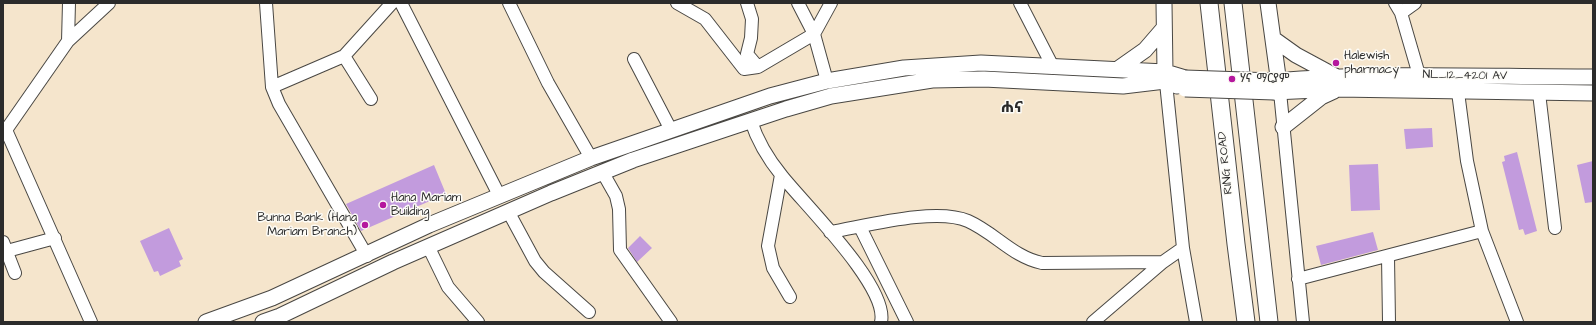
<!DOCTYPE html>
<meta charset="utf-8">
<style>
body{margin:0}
#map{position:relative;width:1596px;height:325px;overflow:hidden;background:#f5e5cc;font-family:"Architects Daughter",sans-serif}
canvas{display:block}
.frame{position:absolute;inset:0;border:4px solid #2b2b2b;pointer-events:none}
</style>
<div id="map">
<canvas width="1596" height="325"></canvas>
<div class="frame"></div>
</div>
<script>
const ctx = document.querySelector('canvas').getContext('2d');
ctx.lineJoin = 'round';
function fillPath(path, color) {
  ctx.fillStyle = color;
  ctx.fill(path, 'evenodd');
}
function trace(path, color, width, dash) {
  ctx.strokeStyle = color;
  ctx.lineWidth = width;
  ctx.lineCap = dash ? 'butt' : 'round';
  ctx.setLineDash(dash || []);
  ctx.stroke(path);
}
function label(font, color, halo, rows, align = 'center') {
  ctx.font = font + ' "Architects Daughter","Noto Sans Ethiopic",sans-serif';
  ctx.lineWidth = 3;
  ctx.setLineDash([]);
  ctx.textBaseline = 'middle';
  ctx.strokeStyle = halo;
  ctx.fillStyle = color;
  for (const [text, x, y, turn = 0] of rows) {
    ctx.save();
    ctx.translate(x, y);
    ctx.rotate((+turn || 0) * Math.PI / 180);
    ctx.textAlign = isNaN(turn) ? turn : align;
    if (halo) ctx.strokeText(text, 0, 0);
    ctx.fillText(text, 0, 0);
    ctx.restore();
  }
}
const building = new Path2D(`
 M1432,128L1433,147L1406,149L1404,129Z
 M1517,152L1537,231L1525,235L1523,229L1519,230L1502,162L1505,161L1504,156Z
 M1593,161V202L1585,203L1577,165Z
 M1378,164L1380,210L1351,211L1349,165Z
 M434,165L446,194L361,231L346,204Z
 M169,228L183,259L179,261L181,266L160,276L158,271L154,272L140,241Z
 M1373,232L1378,250L1321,265L1316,246Z
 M640,236L652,248L637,262L628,248Z`);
const minor = new Path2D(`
 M266,3L272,87L279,104L367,256
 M401,3L499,195
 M509,3L548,83L591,158
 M677,3L705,19L744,69L758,67L814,34L798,3
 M747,3L752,19L751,38L747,54L758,67
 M1020,3L1053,67
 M1395,3L1401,13L1419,75
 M1401,13L1415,3
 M68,41L69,3
 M344,56L371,99
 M634,59L671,130
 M1165,73L1183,248L1196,322
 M827,81L814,34L831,3
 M272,87L344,56L392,3
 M1280,92L1303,322
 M1458,92L1467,161L1482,231L1517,322
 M1539,93L1555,228
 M751,121C757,140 769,160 782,176C805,205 889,287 881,322
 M603,173L616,196L619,209L620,250L671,322
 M781,175L768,246L773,268L790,297
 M508,211L535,261L544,272L589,312
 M860,227L907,322
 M830,232C866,226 936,207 968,221C995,233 1013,257 1042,263L1163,262
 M3,242L15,273
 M428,246L448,287L478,322
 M7,251L55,238
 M1388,257L1389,322
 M1298,279L1482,231
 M91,322L6,130L68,41L109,3
 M1093,322L1163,262L1183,248`);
const major = new Path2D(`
 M1164,3L1165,72
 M1268,3L1280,91
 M1275,40L1296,55L1335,76
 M1118,69L1145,50L1164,28
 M1274,81C1380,72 1486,77 1593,77
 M1274,92L1338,89L1593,93
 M1283,127L1321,97L1334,91
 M206,322L272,298L429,225L591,158L770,96L827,81L904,68L981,63L1165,72L1185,78
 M263,322L280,316L393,262L551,193L633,160L786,109L831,96L932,80L984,79L1123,86L1165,81L1177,86`);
const highway = new Path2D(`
 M1209,3L1236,244L1246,322
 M1233,3L1269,322`);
const majorBridge = new Path2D(`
 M1185,78L1274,81
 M1185,89L1274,92`);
const markers = [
 [1336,63,4,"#b5179e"],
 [1232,79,4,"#b5179e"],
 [383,205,4,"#b5179e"],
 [365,225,4,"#b5179e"]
];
const poiNames = [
 ["Halewish",1344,56],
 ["pharmacy",1344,70],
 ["ሃና ማርያም",1240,79],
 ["Hana Mariam",391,198],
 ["Building",391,212],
 ["Bunna Bank (Hana",357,218,"right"],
 ["Mariam Branch)",357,232,"right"]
];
const streetNames = [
 ["NL_12_4201 AV",1465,76,1],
 ["RING ROAD",1226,163,-96]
];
const districtNames = [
 ["ሐና",1012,109]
];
fillPath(building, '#c29bdd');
trace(minor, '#494743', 14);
trace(major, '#494743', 17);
trace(highway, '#494743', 19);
trace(minor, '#fff', 12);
trace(major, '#fff', 15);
trace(highway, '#fff', 17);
trace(majorBridge, '#494743', 17, []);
trace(majorBridge, '#fff', 15);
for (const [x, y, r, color] of markers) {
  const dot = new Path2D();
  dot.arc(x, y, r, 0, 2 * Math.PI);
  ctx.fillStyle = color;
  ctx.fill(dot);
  trace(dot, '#fdfcf7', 1.5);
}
label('12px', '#2b2b2b', '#fdfcf7', poiNames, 'left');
label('12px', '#2b2b2b', '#fdfcf7', streetNames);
label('bold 16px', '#2b2b2b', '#fdfcf7', districtNames);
</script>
